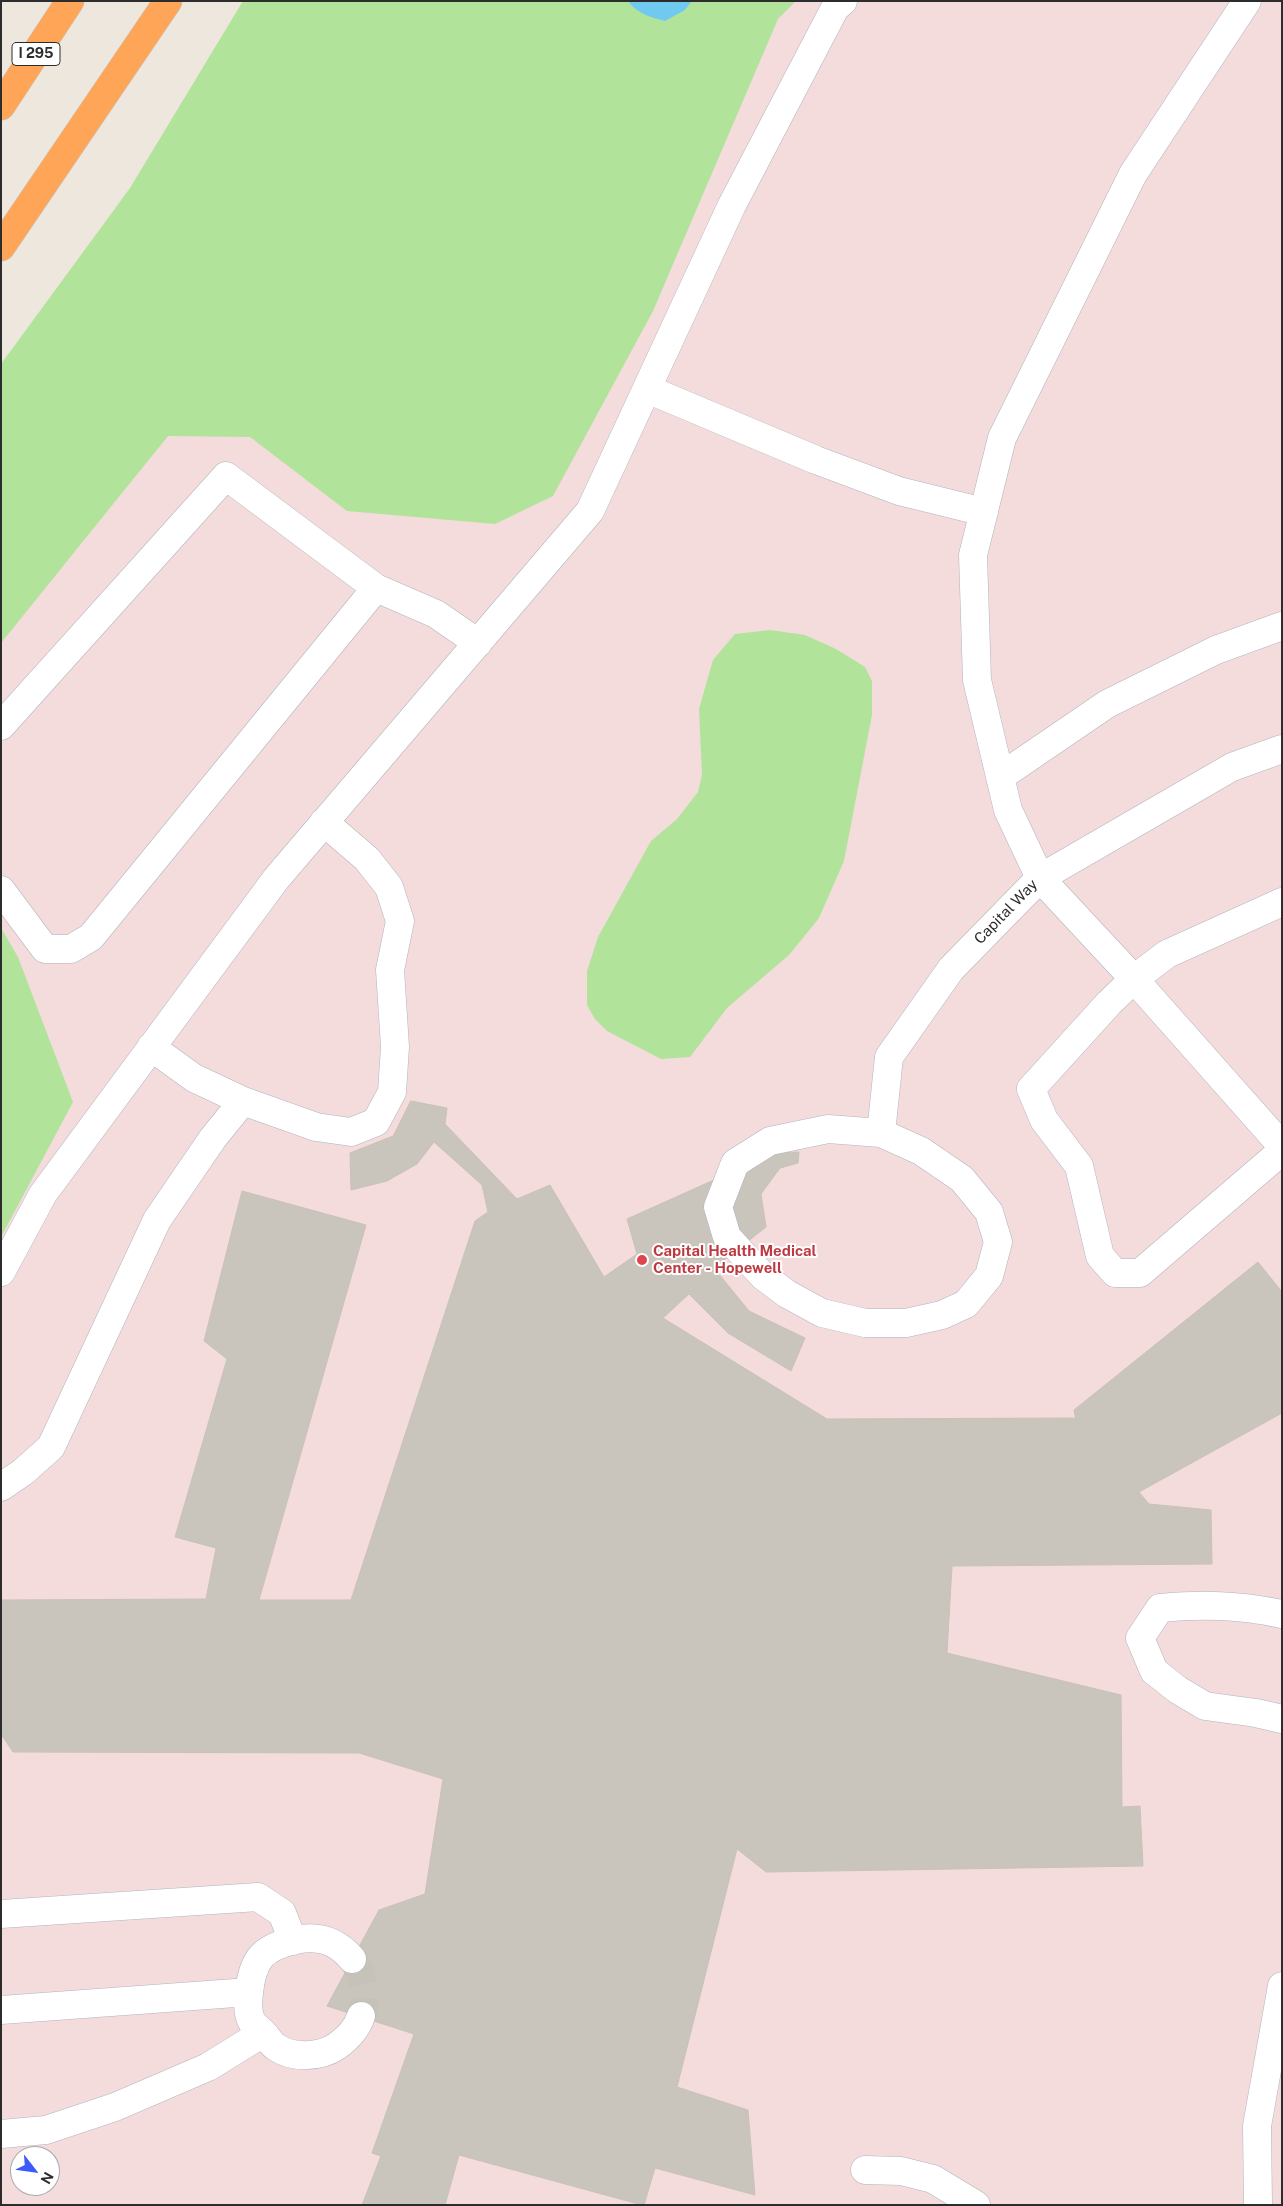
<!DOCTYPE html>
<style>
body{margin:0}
#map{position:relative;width:1283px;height:2206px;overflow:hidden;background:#ede7de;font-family:"Public Sans",sans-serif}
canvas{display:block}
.frame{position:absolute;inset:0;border:2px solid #2c2c2c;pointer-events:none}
.north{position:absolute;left:10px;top:2146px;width:50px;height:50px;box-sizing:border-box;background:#fff;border:1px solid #ababab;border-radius:50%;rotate:120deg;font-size:14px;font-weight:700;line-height:20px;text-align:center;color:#2c2c2c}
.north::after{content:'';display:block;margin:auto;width:18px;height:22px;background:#3d5bfb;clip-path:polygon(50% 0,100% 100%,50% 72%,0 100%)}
</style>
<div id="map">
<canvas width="1283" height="2206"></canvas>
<div class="frame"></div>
<div class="north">N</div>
</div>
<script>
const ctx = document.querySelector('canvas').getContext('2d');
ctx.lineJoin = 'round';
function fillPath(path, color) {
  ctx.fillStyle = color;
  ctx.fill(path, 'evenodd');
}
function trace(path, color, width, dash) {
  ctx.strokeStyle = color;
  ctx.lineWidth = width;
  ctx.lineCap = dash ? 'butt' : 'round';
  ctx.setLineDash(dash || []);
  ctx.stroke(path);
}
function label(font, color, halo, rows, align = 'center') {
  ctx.font = font + ' "Public Sans",sans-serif';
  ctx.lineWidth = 4;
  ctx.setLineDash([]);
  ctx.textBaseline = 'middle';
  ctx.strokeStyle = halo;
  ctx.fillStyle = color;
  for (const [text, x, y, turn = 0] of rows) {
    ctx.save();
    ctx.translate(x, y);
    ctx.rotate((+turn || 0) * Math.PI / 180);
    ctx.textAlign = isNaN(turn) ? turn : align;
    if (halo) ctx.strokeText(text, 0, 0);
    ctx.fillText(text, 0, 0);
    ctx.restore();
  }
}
const medical = new Path2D(`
 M243,1H1282V2205H1V364L130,188ZM20,2156H50V2186H20Z`);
const green = new Path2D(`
 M243,1H628L632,6L685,10L692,1H796L778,19L653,311L553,496L495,524L347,511L250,437L168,436L1,643V364L130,188Z
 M770,630L805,635L836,649L865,667L872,681V715L844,861L819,918L789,955L727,1008L690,1057L661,1059L607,1031L595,1019L587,1005V971L598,937L651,841L677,819L698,792L702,775L699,709L713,660L735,634Z
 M1,928L18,957L73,1102L1,1237Z`);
const water = new Path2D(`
 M628,1H692L685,10L665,21C652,18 636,13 628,1Z`);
const building = new Path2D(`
 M411,1101L447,1108L445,1124L517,1199L550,1185L604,1277L637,1254L627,1219L774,1153L799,1152L798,1163L780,1168L761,1194L766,1227L714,1268L749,1311L805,1338L791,1371L728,1333L689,1294L663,1318L827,1419L1074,1418L1076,1421L1074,1410L1258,1262L1282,1292V1413L1139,1492L1149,1504L1211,1510L1212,1564L952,1566L947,1653L1121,1695L1122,1807L1140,1806L1143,1866L766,1872L737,1849L677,2087L748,2110L755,2195L655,2168L644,2205H642L459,2155L445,2205H362L381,2156L372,2153L414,2034L327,2006L379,1910L425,1894L443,1779L359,1753L13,1752L1,1734V1600L206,1599L216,1548L175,1537L227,1359L204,1341L242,1191L366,1225L259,1600H351L475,1221L488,1212L482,1185L434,1142L417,1164L387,1181L351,1190L350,1153L393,1136Z`);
const minorTunnel = new Path2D(`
 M352,1959C365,1977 368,1996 361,2016`);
const minor = new Path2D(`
 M1247,1L1133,174L1002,438L973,555L977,680L1008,810L1040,878L1134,979L1282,1146
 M647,389L816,460L899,491L984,512
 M1,726L226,476L376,588L436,614L478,643
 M1000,777L1107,704L1216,650L1282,626
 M1,890L45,949H71L91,937L376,588
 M1282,902L1167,954L1134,979L1109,1003L1031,1089L1044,1120L1079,1166L1100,1256L1115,1273H1140L1282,1151
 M151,1047L194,1078L243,1101L316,1127L351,1132L376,1122L392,1092L395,1047L390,970L400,921L389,887L367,859L324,822
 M828,1129L881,1133L921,1151L962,1179L989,1212L998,1242L989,1276L966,1304L942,1315L906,1323H865L822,1313L787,1294L763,1276L727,1237L718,1207L735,1163L770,1141Z
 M881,1133L889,1057L951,969L1040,878L1232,767L1282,749
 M1,1272L43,1194L276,879L590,511L732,205L835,8L843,1
 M1,1487L23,1472L51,1447L157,1220L213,1138L243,1101
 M1282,1614C1239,1605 1203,1604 1160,1608L1140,1638L1154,1671L1178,1690L1205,1706L1256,1713L1282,1719
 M1,1914L258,1897L282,1913L293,1941
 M352,1959C336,1940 318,1935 295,1940C262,1948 253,1959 249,1992C248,2003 247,2012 252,2022C255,2026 259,2029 263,2033C267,2037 271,2044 276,2047C293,2059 321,2057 337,2046C348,2038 357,2029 361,2016
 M1,2010L249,1992
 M1,2134L46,2130L115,2107L208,2067L263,2033
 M865,2170L901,2171L933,2179L976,2205
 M1258,2205L1257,2126L1282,1986`);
const highway = new Path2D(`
 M1,106L70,1
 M1,247L168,1`);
const markers = [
 [642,1260,6,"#e0444e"]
];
const shields = [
 [36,54,48]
];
const shieldNames = [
 ["I 295",36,54]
];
const streetNames = [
 ["Capital Way",1006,912,-46]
];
const healthNames = [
 ["Capital Health Medical",653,1251],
 ["Center - Hopewell",653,1268]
];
fillPath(medical, '#f4dbdc');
fillPath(green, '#b1e49a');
fillPath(water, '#70caf0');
fillPath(building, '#c9c5bc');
trace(building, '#c9c3b7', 1);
trace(minorTunnel, '#c6c2ba', 28, [28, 14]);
trace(minor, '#b2b4bf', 29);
trace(highway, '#c8c8c8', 29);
trace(minor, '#fff', 28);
trace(highway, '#ffa557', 28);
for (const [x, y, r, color] of markers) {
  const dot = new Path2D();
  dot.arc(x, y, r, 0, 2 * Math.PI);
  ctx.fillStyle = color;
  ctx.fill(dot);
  trace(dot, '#fff', 2);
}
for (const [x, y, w] of shields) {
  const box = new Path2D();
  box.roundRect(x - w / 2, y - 11.5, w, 23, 4);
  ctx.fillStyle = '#fff';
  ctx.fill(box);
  trace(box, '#2c2c2c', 1);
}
label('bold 14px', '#2c2c2c', null, shieldNames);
label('15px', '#2c2c2c', '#fff', streetNames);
label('bold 15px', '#be3a42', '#fff', healthNames, 'left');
</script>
